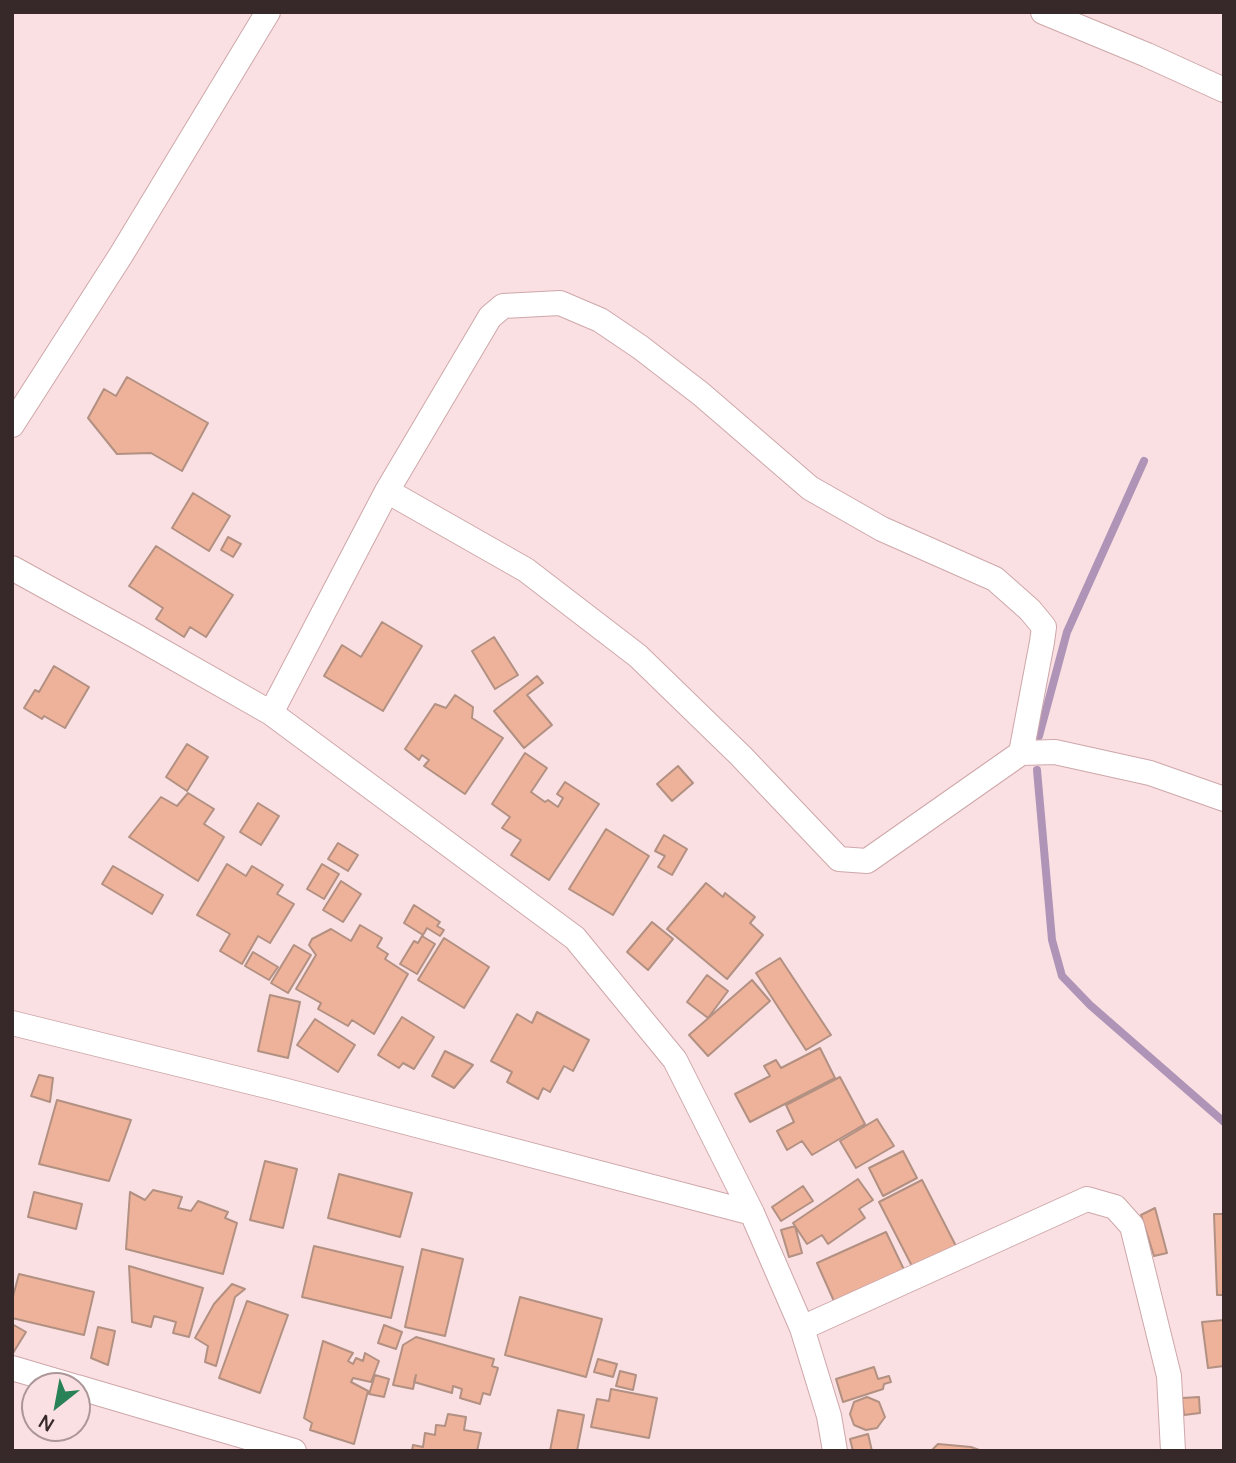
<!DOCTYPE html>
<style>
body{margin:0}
#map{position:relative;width:1236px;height:1463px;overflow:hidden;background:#fae0e2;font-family:Manrope,sans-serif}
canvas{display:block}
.frame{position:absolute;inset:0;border:14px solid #372829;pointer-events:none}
.north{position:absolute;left:21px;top:1372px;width:70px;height:70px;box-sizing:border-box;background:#fae0e2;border:2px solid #ac9698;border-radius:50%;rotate:211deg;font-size:19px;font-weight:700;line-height:28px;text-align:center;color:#372829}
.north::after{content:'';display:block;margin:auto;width:24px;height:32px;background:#288157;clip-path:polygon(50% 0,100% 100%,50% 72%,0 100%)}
</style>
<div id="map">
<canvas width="1236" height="1463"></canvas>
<div class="frame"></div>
<div class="north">N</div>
</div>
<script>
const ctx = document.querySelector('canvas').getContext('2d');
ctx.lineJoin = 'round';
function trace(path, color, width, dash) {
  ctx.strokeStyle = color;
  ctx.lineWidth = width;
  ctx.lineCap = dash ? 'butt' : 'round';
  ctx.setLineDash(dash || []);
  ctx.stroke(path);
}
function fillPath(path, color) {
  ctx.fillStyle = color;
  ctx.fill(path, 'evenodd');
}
const stream = new Path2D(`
 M1039,736L1067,632L1144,461
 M1037,770L1052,940L1062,976L1090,1005L1224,1122`);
const building = new Path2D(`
 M127,377L208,423L182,471L151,453L117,454L88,418L104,389L116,396Z
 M193,493L230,516L209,551L172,528Z
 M228,537L241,544L233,557L221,550Z
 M156,546L233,595L206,637L190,627L184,637L156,619L163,608L129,586Z
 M382,622L422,646L383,711L324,676L342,645L361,657Z
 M494,637L518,675L495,689L472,651Z
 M54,666L89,687L65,728L44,716L42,719L24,708L35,690L39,692Z
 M537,676L543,683L527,695L552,725L524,748L494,711Z
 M455,695L473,707L472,718L503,738L465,794L424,766L429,760L422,755L419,760L405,749L435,704L446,708Z
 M187,744L208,757L187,791L166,777Z
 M525,753L547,768L531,792L545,802L548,800L558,807L563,798L557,794L565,782L599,804L549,880L511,855L521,840L502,828L510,817L492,804Z
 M678,766L693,783L672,801L657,784Z
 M188,793L214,809L204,824L224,837L198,881L129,837L161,797L177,806Z
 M258,803L279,816L261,845L240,832Z
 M606,829L649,856L613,915L569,889Z
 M664,835L687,849L672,875L658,867L665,856L655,851Z
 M338,843L358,855L348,871L328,859Z
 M227,864L246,876L252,866L283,885L277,894L294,904L270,943L258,936L242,964L220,951L230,934L197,915Z
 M322,864L339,874L324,899L307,889Z
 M113,866L163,895L152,914L102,884Z
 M341,881L361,894L343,922L323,910Z
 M706,883L723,897L725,893L755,917L750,923L763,935L727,979L667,929Z
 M414,905L440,922L437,926L444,930L440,936L427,928L423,935L404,923Z
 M652,922L673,939L648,970L627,952Z
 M360,925L382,938L377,947L388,954L385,959L408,974L374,1034L352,1020L348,1026L318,1009L321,1003L296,989L316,955L309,945L312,939L331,929L351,941Z
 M422,936L435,944L417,974L400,964L414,941L418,943Z
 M444,938L489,967L464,1008L418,980Z
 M294,945L311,955L288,993L271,983Z
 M253,952L278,967L269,980L245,966Z
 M780,958L831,1035L806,1050L756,973Z
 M707,975L728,991L708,1018L687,1002Z
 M752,980L770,1001L708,1056L689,1035Z
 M270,995L300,1002L288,1058L258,1051Z
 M537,1012L589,1040L573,1071L564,1066L550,1092L543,1088L538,1099L507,1082L512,1072L491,1061L517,1014L532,1023Z
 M402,1017L434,1037L414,1069L403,1063L399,1068L378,1055Z
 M315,1019L355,1045L338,1072L297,1045Z
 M820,1048L835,1078L750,1122L735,1094L770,1076L764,1066L776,1060L781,1068Z
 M445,1051L473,1065L454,1088L432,1076Z
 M39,1075L53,1078L50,1102L31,1096Z
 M840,1077L865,1124L812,1155L802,1141L787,1150L777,1131L794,1122L786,1105Z
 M57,1100L131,1120L109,1181L39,1164Z
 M877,1119L894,1146L856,1168L840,1141Z
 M903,1151L917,1178L883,1196L869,1168Z
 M265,1161L297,1169L283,1228L250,1220Z
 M339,1174L412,1193L400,1237L328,1218Z
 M858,1179L873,1200L859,1209L865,1218L828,1244L822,1235L807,1244L793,1223Z
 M922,1180L956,1246L913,1268L879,1202Z
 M803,1186L813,1201L781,1221L772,1207Z
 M153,1190L182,1197L178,1208L191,1211L198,1201L228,1212L225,1218L237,1223L223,1274L126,1249L130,1192L145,1200Z
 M34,1192L82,1204L76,1229L28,1217Z
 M1155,1208L1167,1253L1154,1256L1141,1215Z
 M1214,1214H1224V1295H1217Z
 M795,1226L802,1253L789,1257L781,1230Z
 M886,1232L907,1276L837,1308L817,1263Z
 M314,1246L403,1267L391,1318L302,1297Z
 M422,1249L463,1259L445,1336L405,1327Z
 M129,1266L203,1288L189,1337L173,1333L176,1322L154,1316L151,1327L132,1322Z
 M19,1274L94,1292L84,1335L12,1318V1300Z
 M232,1284L245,1289L235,1297L216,1366L205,1362L208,1346L195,1338L214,1304Z
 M520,1297L602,1319L586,1377L505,1355Z
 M247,1301L288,1315L260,1393L219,1378Z
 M1224,1320V1366L1208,1368L1202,1322Z
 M12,1324L26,1332L13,1353L12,1352Z
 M384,1325L402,1332L396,1349L378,1343Z
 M98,1327L115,1331L108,1365L91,1358Z
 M416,1337L494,1359L492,1366L498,1368L490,1395L483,1393L480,1404L460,1398L462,1389L453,1386L452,1393L414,1382L416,1375L413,1389L393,1385L403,1345Z
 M323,1341L353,1353L348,1361L353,1364L356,1358L363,1361L365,1353L379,1361L371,1382L353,1378L351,1382L368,1391L354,1444L310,1430L312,1423L304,1418Z
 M598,1359L617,1364L613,1377L594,1372Z
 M874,1367L878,1379L889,1376L891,1382L884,1384L883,1389L843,1402L836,1379Z
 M620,1371L636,1375L633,1390L616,1386Z
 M375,1375L389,1379L384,1397L369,1394Z
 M611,1389L657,1398L649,1438L591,1427L597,1399L609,1401Z
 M867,1397L879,1402L885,1417L877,1428L866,1430L854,1425L850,1414L854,1402Z
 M1199,1397L1200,1413L1184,1415L1182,1398Z
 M558,1410L584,1415L577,1451H550Z
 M448,1414L466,1417L464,1430L481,1433L477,1451H412L413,1445L423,1447L425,1433L435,1435L436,1425L445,1426Z
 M868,1434L872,1451H853L850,1439Z
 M938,1444L971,1447L982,1451H918L932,1450Z`);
const street = new Path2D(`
 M1043,12L1147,55L1224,90
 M12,425L121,255L268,12
 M387,491L526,570L638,656L741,756L839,859L867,861L1021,753L1055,752L1150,773L1224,799
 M12,568L134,635L271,713L575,938L675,1060L752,1213L802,1328L829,1416L835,1451
 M271,713L387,491L490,317L503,306L560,303L600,320L640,347L701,394L810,488L882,529L995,579L1030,610L1044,627L1042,642L1021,753
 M12,1023L279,1089L752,1213
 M802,1328L1087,1199L1115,1207L1132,1226L1169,1376L1173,1451
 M12,1368L73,1386
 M77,1387L294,1451`);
trace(stream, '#af94b7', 8);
fillPath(building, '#eeb29b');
trace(building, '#b29082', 2);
trace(street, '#cea7aa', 26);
trace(street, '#fff', 24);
</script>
